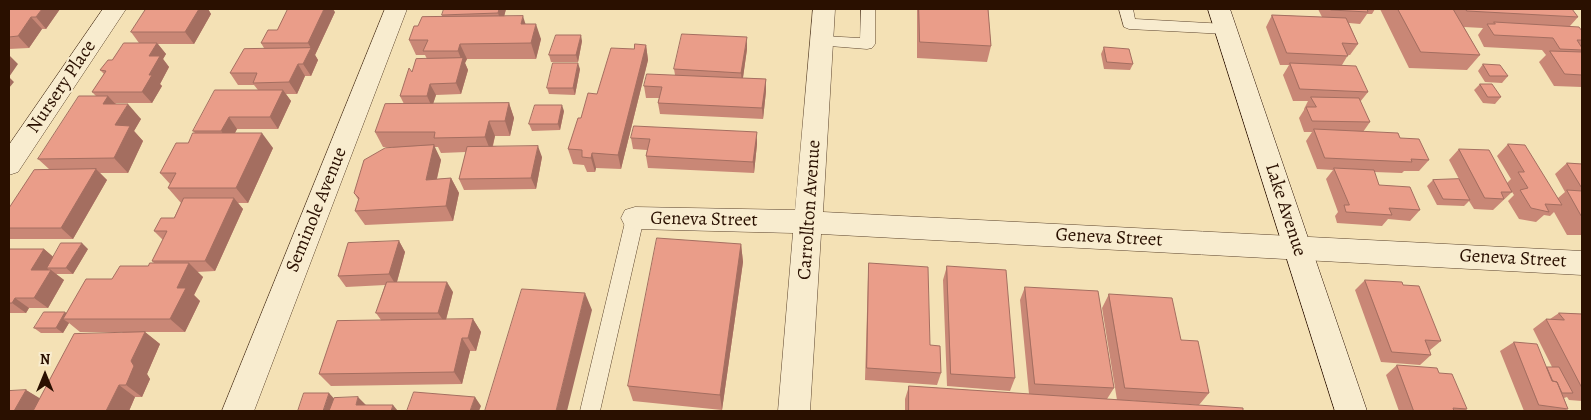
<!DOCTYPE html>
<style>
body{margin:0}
#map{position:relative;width:1591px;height:420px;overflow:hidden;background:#f4e1b5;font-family:Alegreya,serif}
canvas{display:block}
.frame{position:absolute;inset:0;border:10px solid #2a1000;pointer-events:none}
.north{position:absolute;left:20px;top:350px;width:50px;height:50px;-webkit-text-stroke:4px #f8eccf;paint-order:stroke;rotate:0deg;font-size:14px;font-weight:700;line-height:20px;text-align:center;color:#2a1000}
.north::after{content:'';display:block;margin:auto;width:18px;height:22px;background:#2a1000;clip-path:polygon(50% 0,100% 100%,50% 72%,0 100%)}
</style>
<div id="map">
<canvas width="1591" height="420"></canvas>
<div class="frame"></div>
<div class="north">N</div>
</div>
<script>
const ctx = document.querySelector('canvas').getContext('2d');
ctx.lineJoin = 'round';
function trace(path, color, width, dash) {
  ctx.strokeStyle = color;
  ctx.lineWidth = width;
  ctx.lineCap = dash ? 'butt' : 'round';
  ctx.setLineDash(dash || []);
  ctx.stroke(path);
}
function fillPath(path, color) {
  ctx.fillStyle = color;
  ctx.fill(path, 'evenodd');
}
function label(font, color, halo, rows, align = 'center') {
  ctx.font = font + ' Alegreya,serif';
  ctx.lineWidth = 4;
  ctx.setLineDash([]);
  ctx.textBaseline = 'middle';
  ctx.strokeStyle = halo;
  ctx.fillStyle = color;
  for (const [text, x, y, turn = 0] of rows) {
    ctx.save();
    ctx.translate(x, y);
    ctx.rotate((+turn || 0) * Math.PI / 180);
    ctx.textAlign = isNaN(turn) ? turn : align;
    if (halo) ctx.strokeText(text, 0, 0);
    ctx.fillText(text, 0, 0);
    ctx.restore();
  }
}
const service = new Path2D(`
 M861,9H875V44L872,48L867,49L817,45L815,41L817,37L822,36L860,38Z
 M1119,9H1133L1135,19L1226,24L1231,25L1233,29L1231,33L1226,34L1129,29L1124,27Z
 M635,211L641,213L644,218L600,411H580L626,218L629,213Z`);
const minor = new Path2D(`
 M103,9H126L18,172L9,175V145Z
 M385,9H407L254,411H222Z
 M813,9H835L823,212L1582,251V275L821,234L810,411H778L793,233L635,229L625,226L621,218L625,210L635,207L795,210Z`);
const secondary = new Path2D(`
 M1208,9H1230L1367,411H1335Z`);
const wall = new Path2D(`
 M9,9H60L46,29H42L29,48L9,49Z
 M146,9H209H208L211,14L194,44H158L166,54L163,59L169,67L160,84L162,86L152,103H115L141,119L134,131L143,141L128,173H100L107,180L73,239H9V208L49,169L38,159L96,96L92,92L104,74L100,70L112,60L139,43L131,32Z
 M506,9L504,16L526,24L541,39L536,59H467L465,63L468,70L461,94L436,95L433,104L509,103L514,118L510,136H495L493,146L542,157L536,189L464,190L459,179L466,152L441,153L438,147H434L441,160L437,179L451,178L459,193L453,221L365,225L355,211L359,201L354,193L393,147H383L375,132L404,104L400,96L412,72L427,59L425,55H416L409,40L418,26L442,16V15Z
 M917,9H988L991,46L987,62L917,58Z
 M1318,9H1375L1372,14H1367L1360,24L1349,23L1358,44L1350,55H1348L1342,65L1368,92L1360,102L1370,122L1363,132L1400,138L1429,160L1419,171H1404L1402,173L1374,172L1379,185L1420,210L1410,221L1388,219L1382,226L1337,223L1335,216L1338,212L1326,179L1333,170L1317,169L1306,141L1312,132H1304L1299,118L1304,110V109L1308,101H1293L1283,75L1289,65H1280L1266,27L1272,15L1322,17Z
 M1380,9H1572L1578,17L1570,26L1582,31V87L1554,86L1539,62L1546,55L1542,50L1484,47L1478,35L1483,28L1464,27L1480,55L1467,70L1409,68Z
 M335,12L315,55L318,60L311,76H305L297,94H286L291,101L278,129H237L235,133L273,148L248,203H238L243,209L215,271L197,272L203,277L194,295L200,301L185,332H145L160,344L147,374L150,379L142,397H135L129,411H9L26,390L40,399L123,332H80L69,323L63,333H41L34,328L66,313L112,279L148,266L154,263L152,261L163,240L154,231L174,218L181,203L168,188L170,184L160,173L188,143L195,133L193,131L258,90L254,85H238L230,73L264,48L261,43L277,30Z
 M582,41L578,62H551L549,55Z
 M646,45L648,60L621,169L596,168L595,172H587L584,165L573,164L568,149L581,118L597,94L634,49Z
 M1104,47L1133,64L1130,70L1104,69L1101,54Z
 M747,49L743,78L766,79V91L763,119L660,114L658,103L659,98H646L644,86L675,75L674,69Z
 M1483,64L1508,76L1502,83L1485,82L1478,71Z
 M580,69L575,95L549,94L547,88Z
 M1480,84L1501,97L1495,104L1483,103L1474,90Z
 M564,111L560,130L532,131L529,124Z
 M631,138L757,144L754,173L648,168L646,156L647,150L633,149Z
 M1508,144L1558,198L1565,192L1555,174L1567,163L1582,164V235H1567L1554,212L1550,216L1544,215L1536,222L1519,219L1508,201L1514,195L1512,192L1493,210L1474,209L1469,201L1464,206L1437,205L1427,186L1433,180L1459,179L1449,160L1459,149L1507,183L1511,179L1497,156Z
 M399,241L405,252L397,282L453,292L446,320L473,319L481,332L476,351H470L462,384L331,386L319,374L381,320L376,313L385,285L346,287L338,276Z
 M741,244L743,262L722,410L633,401L628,386Z
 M9,249H44L53,257L88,249L73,274H56L64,280L48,308H29L26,313H9Z
 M869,263L930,345L941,373L937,385L865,380L868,277Z
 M947,266L1015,378L1010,391L947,386L943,280Z
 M1365,280L1403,285L1441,341L1430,350L1431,355L1420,365L1381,362L1355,290Z
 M1025,287L1114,388L1107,399L1117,400L1102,308L1109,294L1181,340L1209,393L1199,405L1121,400L1243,411H905V399L909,386L1029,394L1020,300Z
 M1559,313L1582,314V401L1569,400L1567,397L1564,398L1568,409L1564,411H1524L1500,351L1514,342L1547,367H1552L1533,329L1546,319H1550Z
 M1397,365L1439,373L1467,409L1464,411H1399L1386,375Z`);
const shadedWall = new Path2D(`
 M42,9H60L46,29L36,17Z
 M199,9H209H208L211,14L194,44L185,32Z
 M324,9H333L335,12L315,55L308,43Z
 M499,9H506L502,25L498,13Z
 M523,16L528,32L521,24Z
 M31,17L42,29L29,48L18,36Z
 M536,24L541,39L536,59L531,43Z
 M581,35L582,41L578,62L576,55Z
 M747,37V49L742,84L741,73Z
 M157,43L166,54L163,59L169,67L160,84L162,86L152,103L142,92L149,75V56Z
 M460,44L467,59L465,63L468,70L461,94L456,83L462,61L458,51Z
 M646,45L648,60L621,169L618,155Z
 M311,48L318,60L311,76L303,64Z
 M9,55L18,64L9,77Z
 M578,63L580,69L575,95L573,88Z
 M298,64L305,76L297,94L289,82Z
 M9,77L14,82L9,88Z
 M766,79V91L763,119L762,108Z
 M430,84L436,95L432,107L427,96Z
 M283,90L291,101L278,129L270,117Z
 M108,96L122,111L103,104Z
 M509,103L514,118L510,136L505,121Z
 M128,104L141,119L134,131L143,141L128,173L114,158L115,125Z
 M562,105L564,111L560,130L558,124Z
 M229,117L237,129L230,142L221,131Z
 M489,121L495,136L491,152L485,137Z
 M757,132V144L754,173L753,162Z
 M262,133L273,148L248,203L236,188Z
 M434,145L441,160L433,195L426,180Z
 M538,146L542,157L536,189L531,178Z
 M592,153L596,168L595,172L591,158Z
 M96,169L107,180L73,239L61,228Z
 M451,178L459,193L453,221L446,206Z
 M234,198L243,209L215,271L205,261Z
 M399,241L405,252L396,285L389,274Z
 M82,243L88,249L73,274L66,268Z
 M741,244L743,262L722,410L720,395Z
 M44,249L57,260L47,268L50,271L31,270Z
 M189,263L203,277L194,295L200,301L185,332L170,319L177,288Z
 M51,270L64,280L48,308L34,298Z
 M447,282L453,292L445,323L438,313Z
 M585,293L592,310L567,411H556Z
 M15,298L29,308L26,313L12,303Z
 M65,312L72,317L63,319L69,323L63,333L56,328Z
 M473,319L481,332L476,351L468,338Z
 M145,332L160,344L147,374L150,379L142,397L126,385L131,361Z
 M462,338L470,351L462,384L454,372Z
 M119,385L135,397L129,411H106Z
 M26,390L41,399L34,411H14Z
 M329,393L338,403L335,411H323Z
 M358,397L367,406L356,405Z
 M475,397L481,406L479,411H470Z
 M393,405L398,411H391Z`);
const building = new Path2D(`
 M9,9H42L36,17H31L18,36L9,37Z
 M146,9H199L185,32H131Z
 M288,9H324L308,43H261L268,30H277Z
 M444,9H499L498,13L442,15Z
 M919,9H988L991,46L920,42Z
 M1331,9H1367L1368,12L1331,10Z
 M1398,9H1453L1480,55L1421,52Z
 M1466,9H1572L1578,17L1467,11Z
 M1272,15L1346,18L1358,44L1342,43L1348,56L1287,53Z
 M523,16L521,24H536L531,43L460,44L458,51H423L428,40H409L414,26H418L422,17Z
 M1494,22L1579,27L1582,31V40H1577L1582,48V50L1560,49L1553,38L1494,35L1487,24H1495Z
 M682,34L747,37L741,73L674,69Z
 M556,35H581L576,55H549Z
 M124,43H157L149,56H160L149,75H152L142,92H92L106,71L100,70L108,60H112Z
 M635,44L646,45L618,155L592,153L591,158L582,157V150L568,149L578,118H581L588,93L597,94L611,48L634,49Z
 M1104,47L1129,49L1133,64L1107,62Z
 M311,48L303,64H298L289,82L253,83L257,73H230L244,49Z
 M1550,51L1582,52V75L1565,74Z
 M463,58L456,83L430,84L427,96H400L409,68L412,72L416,59Z
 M553,63H578L573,88H547Z
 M1290,63L1356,66L1368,92L1300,89Z
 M1483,64L1500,65L1508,76H1490Z
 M647,74L766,79L762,108L658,103L662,87L644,86Z
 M1480,84H1492L1501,97H1488Z
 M215,90H283L270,117H229L221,131H193Z
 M79,96H108L103,104H128L115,125L130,126L114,158L38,159Z
 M1311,97L1359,98L1370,122L1312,121L1306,107H1316Z
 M509,103L505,121H489L485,137L434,138L435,132H375L385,104Z
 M535,105H562L558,124H529Z
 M634,126L757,132L753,162L646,156L650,139L631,138Z
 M1314,129L1398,133L1400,138L1419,139L1429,160L1411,159L1412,162L1325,158Z
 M193,133H262L236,188H168L176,173H160L176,143H188Z
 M1508,144L1525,145L1562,205L1545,204L1549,212L1531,208L1520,190L1528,188L1518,172H1524Z
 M434,145L426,180L451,178L446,206L355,211L359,198L354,193L364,160L385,148Z
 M538,146L531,178L459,179L467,147Z
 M1459,149L1489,150L1512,192H1501L1504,199L1485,198Z
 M1567,163L1582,164V188Z
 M1334,168L1374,170L1379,185L1410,187L1420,210L1389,208L1392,215L1346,212L1344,205H1349Z
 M96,169L61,228H9V208L34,170Z
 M1459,179L1470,200L1443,199L1433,180Z
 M1567,190L1582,191V217Z
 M184,198H234L205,261H152L167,231H154L161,218H174Z
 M657,238L741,244L720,395L628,386Z
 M399,241L389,274L338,276L348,243Z
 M61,243H82L66,268H47Z
 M9,249H44L31,270H51L34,298H15L12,303H9Z
 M150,263H189L177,288H186L170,319H63L86,279H112L120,266H148Z
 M869,263L928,267L930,345L940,346L941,373L867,368Z
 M947,266L1006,270L1015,378L951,374Z
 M1365,280L1402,282L1403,285L1419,286L1441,341L1425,340L1431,355L1392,352Z
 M387,282H447L438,313H376Z
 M1025,287L1098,291L1114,388L1035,384Z
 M522,289L585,293L556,411H485Z
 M1109,294L1172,298L1181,340L1198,341L1209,393L1125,388Z
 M44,312H65L56,328H34Z
 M1559,313L1582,314V388L1546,319L1564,320Z
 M473,319L468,338H462L454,372L319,374L337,321Z
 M145,332L131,361L134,366L126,385H119L106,411H33L74,334Z
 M1514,342L1537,344L1552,381L1557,382L1568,409L1539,405Z
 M1397,365L1437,368L1439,373L1452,374L1467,409L1453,408L1454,411H1414Z
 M1547,367H1559L1573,393H1562L1557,382L1553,381Z
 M909,386L1243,408V411H909Z
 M26,390L14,411H9V391Z
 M414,392L475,397L470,411H407Z
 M304,393H329L323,411H298Z
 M358,397L356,405H393L391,411H329L334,398Z`);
const streetNames = [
 ["Nursery Place",62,87,-56],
 ["Seminole Avenue",317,210,-68],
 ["Carrollton Avenue",810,210,-86],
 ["Lake Avenue",1285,210,72],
 ["Geneva Street",704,220,1],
 ["Geneva Street",1109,238,3],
 ["Geneva Street",1513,259,3]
];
trace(service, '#5c442d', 1);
trace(minor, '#5c442d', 1);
trace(secondary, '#2a1000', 1);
fillPath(service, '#f8eccf');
fillPath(minor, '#f8eccf');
fillPath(secondary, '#f8eccf');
fillPath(wall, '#c98776');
fillPath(shadedWall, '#a46e60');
fillPath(building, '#ea9d89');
trace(building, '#a46e60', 1);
label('19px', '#2a1000', '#f8eccf', streetNames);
</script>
